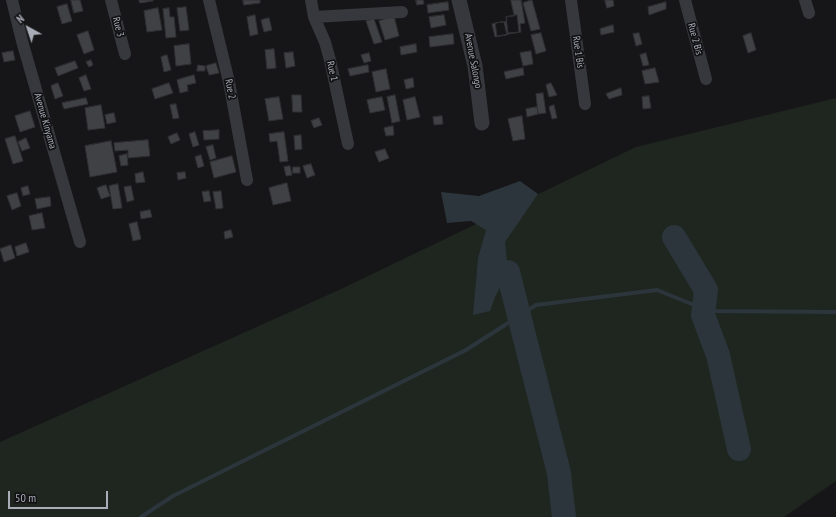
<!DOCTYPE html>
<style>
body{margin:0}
#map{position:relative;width:836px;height:517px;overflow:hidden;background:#161618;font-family:"PT Sans Narrow",sans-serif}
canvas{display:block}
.north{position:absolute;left:8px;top:8px;width:40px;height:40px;-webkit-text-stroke:3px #111113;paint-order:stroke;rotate:320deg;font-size:11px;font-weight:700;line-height:16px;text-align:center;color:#a8adb8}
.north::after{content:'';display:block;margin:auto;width:14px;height:18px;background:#a8adb8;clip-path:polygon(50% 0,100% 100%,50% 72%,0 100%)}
.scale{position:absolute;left:8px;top:491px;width:100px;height:18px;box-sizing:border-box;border:2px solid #a8adb8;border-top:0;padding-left:5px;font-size:12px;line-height:14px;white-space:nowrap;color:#a8adb8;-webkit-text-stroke:3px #111113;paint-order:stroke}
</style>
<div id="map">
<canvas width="836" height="517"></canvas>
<div class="north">N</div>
<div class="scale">50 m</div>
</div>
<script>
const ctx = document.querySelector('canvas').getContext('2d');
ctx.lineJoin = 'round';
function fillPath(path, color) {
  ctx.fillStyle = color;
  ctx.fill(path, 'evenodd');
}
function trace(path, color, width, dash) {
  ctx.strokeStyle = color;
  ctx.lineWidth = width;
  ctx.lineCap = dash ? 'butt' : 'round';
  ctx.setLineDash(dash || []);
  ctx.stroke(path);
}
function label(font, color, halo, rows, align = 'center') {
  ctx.font = font + ' "PT Sans Narrow",sans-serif';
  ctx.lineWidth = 3.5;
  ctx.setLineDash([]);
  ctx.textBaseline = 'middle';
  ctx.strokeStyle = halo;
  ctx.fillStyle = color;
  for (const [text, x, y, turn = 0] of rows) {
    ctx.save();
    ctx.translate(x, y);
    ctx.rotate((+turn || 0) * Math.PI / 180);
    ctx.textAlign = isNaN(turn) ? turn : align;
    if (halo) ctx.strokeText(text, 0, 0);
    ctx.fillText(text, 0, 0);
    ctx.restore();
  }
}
const green = new Path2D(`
 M836,98V481L784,517H0V442L339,290L636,147Z`);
const water = new Path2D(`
 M520,181L538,194L505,242L508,272L495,297L490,311L473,315L478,258L486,230L471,221L447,223L441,192L479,196Z`);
const stream = new Path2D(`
 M141,517L173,496L466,350L536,305L657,290L709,311L836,312`);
const river = new Path2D(`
 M674,237L706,290L703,315L718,355L739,449
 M508,272L559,473L564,517`);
const building = new Path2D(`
 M71,0H80L83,11L74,13Z
 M139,0H153V1L140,3Z
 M243,0H260V3L244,5Z
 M416,0H423L424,4L417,5Z
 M511,0H521L525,23L520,24L521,32L497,36L495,23L507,21L506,17L514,16Z
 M532,0L540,29L531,31L523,3Z
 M605,0H613L614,6L607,8Z
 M448,2L449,10L428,13L427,5Z
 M666,2V9L649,15L648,7Z
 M67,4L72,21L62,24L57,7Z
 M186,7L189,30L180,31L177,8Z
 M158,8L162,30L147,32L144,11Z
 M169,8L170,17H174L176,37L166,38L163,9Z
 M255,15L258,34L250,36L247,17Z
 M444,15L446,25L431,28L429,17Z
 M517,15L519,32L508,33L506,17Z
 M394,16L399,36L385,40L379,21Z
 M269,18L272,30L264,32L261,20Z
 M374,19L382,42L374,44L366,21Z
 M504,22L507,35L495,37L492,24Z
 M613,25L614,32L601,35L600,29Z
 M88,31L94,50L84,54L77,35Z
 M541,33L546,51L536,54L531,35Z
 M639,33L642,44L636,46L633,34Z
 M751,33L756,50L748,53L743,36Z
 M453,34L454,44L430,47L429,37Z
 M189,44L191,64L176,66L174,46Z
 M416,44L417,52L401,55L400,47Z
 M274,49L276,68L267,69L265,50Z
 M13,51L15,60L4,62L2,53Z
 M531,51L533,64L523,66L520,53Z
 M293,52L295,66L286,68L284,53Z
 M369,53L371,61L364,63L361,55Z
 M646,53L649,65L643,66L640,55Z
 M167,55L171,70L164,72L161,57Z
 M91,60L93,65L89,67L86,62Z
 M75,61L78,68L58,76L55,68Z
 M216,63L219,73L209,75L206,66Z
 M198,65L205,66V71H197Z
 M368,65L369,72L350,76L348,69Z
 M523,68L524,75L506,79L504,72Z
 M655,68L659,82L645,84L642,71Z
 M386,69L390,89L376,92L372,72Z
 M86,75L91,89L84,91L79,78Z
 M194,75L196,83L187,85L188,91L180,93L177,80Z
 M413,78L414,87L406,89L404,80Z
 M58,83L63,96L55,99L51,86Z
 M169,83L173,93L155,99L152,89Z
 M551,83L557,95L549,97L546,85Z
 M621,88L622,95L609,99L606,94Z
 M543,93L546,113L538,114L536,94Z
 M292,95H301L302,112H293Z
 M395,95L400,121L392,123L387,97Z
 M649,96L651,108L643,109L642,97Z
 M279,97L283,119L269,121L265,99Z
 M382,97L385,110L370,113L367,100Z
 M415,97L420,117L407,120L403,100Z
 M86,98L88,104L64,109L62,103Z
 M176,104L179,118L173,119L170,105Z
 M101,105L105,128L88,130L85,108Z
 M554,105L557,118L552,119L549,107Z
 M537,107L538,114L527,117L526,109Z
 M30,111L35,127L20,132L15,116Z
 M114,113L116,122L107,124L105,115Z
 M442,116L443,124L434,125L433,117Z
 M522,116L525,139L513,141L508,119Z
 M319,118L322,125L314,128L311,121Z
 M393,126L394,135L386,136L384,128Z
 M219,130V139L204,140L203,131Z
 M195,132L199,145L193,147L189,134Z
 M284,132L288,161L280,162L277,141L270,142L269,134Z
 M177,133L180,140L171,144L168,137Z
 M301,135L302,149L295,150L294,136Z
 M15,136L23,161L13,164L5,139Z
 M26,138L30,148L22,151L18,142Z
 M148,140L150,156L128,158V150L115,151L114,143Z
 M111,141L117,172L90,177L85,146Z
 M213,145L216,158L210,160L206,147Z
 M385,149L389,158L379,162L375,152Z
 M127,154L128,165L121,166L119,156Z
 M201,155L204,166L198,168L195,157Z
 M232,156L236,172L214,178L210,162Z
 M311,164L315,175L307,178L303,166Z
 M290,166L292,175L286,176L284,167Z
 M293,167H300V173H293Z
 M143,172L145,182L136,183L135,174Z
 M185,172L186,178L178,180L177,173Z
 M287,183L291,201L273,205L269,188Z
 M118,184L122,208L113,209L109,186Z
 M106,185L110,196L101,199L97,188Z
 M28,186L30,194L23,196L21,188Z
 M131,186L134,200L127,202L124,187Z
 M209,191L211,201L204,202L202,192Z
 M221,191L223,208L216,209L213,192Z
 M17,193L21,206L12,210L7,196Z
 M50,197L51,206L37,209L35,199Z
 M150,210L152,217L141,219L140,212Z
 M42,213L45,228L32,230L29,216Z
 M137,222L141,239L133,241L129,224Z
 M231,230L233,237L225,239L224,232Z
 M26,243L29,252L17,256L15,247Z
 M11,245L15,258L4,262L0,249Z`);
const minor = new Path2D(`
 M12,0L22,41L80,242
 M111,0L125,54
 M209,0L229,82L247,180
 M311,0L314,17L325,42L330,60L348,144
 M571,0L585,104
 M685,0L706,79
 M805,0L809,13
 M314,17L402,12`);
const tertiary = new Path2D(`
 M459,0L475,66L482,123`);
const streetNames = [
 ["Rue 3",118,27,76],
 ["Rue 2 Bis",695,39,75],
 ["Rue 1 Bis",578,52,82],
 ["Avenue Salongo",473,61,79],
 ["Rue 1",332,71,77],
 ["Rue 2",230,89,79],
 ["Avenue Kinyama",45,121,74]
];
fillPath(green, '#1e261f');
fillPath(water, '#2c353c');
trace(stream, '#2c353c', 4);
trace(river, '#2c353c', 24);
fillPath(building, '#404145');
trace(building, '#303034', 1);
trace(minor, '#37383d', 12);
trace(tertiary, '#37383d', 15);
label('10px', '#a8adb8', '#111113', streetNames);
</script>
